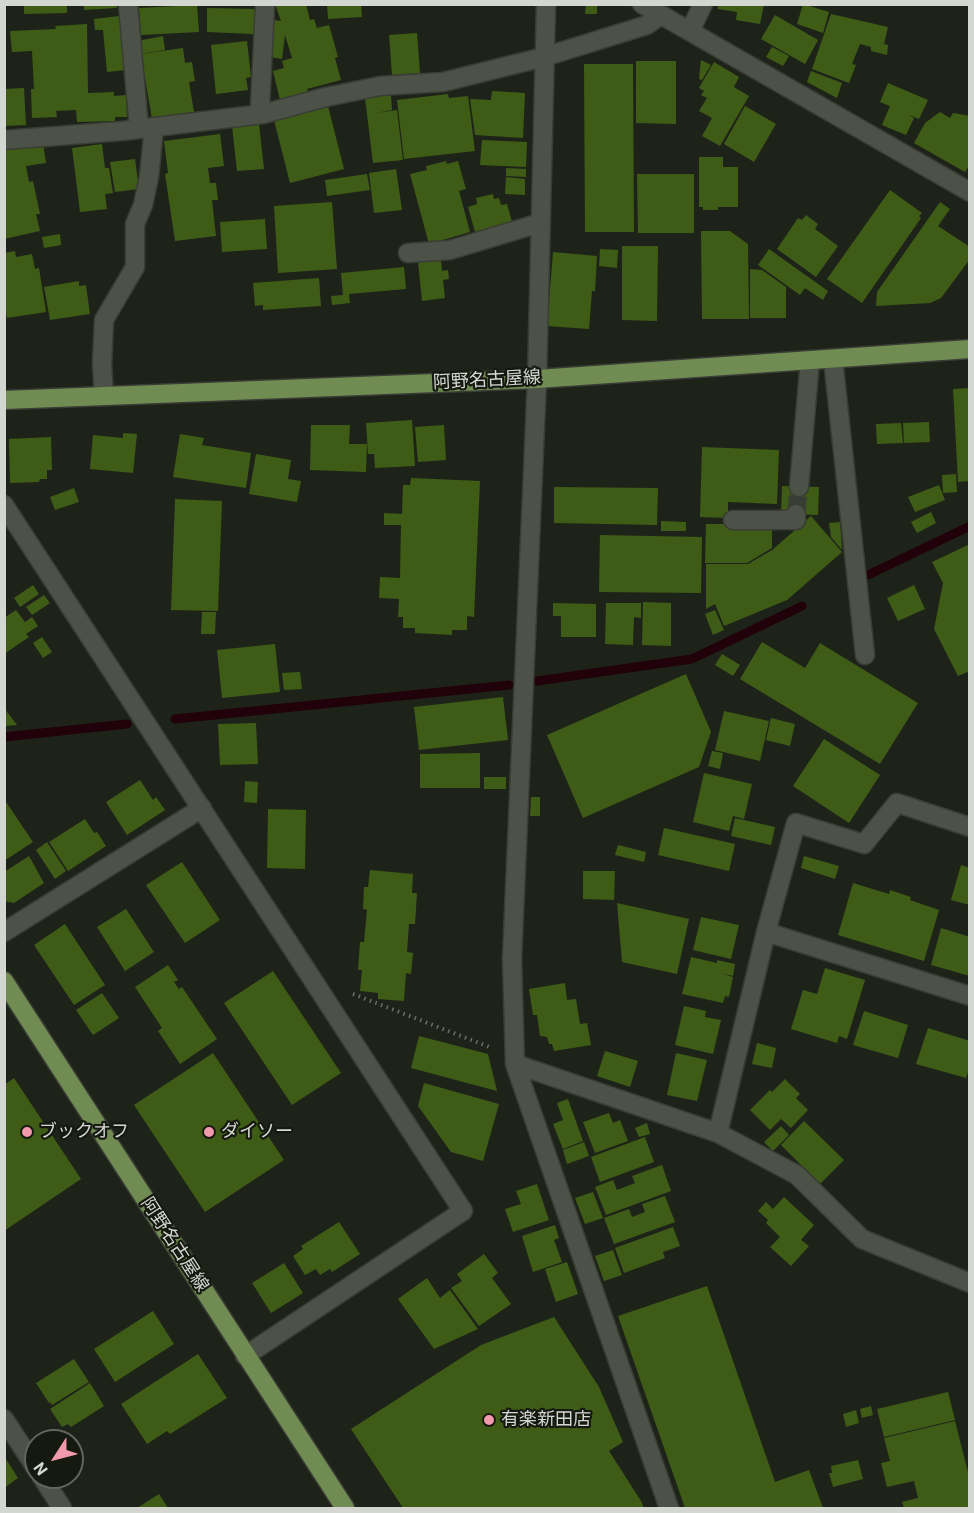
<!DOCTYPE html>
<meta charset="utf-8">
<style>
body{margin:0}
#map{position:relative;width:974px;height:1513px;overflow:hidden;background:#1e2319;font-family:Roboto,sans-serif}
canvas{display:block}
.frame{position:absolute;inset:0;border:6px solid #d4d7d1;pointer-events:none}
.north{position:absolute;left:24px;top:1429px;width:60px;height:60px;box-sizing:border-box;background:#151910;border:2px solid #61655d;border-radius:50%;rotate:234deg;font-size:16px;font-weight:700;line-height:24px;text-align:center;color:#d4d7d1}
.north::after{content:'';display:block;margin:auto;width:21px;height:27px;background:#f29aad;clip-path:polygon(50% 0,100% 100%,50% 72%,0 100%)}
</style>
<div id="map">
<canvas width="974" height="1513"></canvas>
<div class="frame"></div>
<div class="north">N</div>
</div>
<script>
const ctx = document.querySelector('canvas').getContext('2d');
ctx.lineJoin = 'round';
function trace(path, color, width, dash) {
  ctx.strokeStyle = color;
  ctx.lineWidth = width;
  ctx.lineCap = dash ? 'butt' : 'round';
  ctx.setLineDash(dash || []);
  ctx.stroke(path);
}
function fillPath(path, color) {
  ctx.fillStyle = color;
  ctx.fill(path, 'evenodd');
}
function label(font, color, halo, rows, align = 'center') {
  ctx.font = font + ' Roboto,"Noto Sans JP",sans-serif';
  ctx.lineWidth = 4.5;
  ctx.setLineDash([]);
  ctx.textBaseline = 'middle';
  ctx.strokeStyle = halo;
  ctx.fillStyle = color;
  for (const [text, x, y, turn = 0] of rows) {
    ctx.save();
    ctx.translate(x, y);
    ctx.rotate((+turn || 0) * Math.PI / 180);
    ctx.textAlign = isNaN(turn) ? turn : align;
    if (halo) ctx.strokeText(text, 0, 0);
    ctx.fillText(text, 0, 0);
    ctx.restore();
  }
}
const stream = new Path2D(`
 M868,575L970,526
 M537,681L692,659L802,606
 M175,719L509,685
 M4,737L127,724`);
const building = new Path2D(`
 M24,4H67V13L24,14Z
 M84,4H116L117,8L84,10Z
 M275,4H306L310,20L314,19L317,28L329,25L338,57L335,58L341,80L307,89L308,93L280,100L273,71L284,68L282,61L292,58L285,35L282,59L270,57L274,20L281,21Z
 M327,4H361L362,17L328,19Z
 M718,4H764L760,24L736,20L737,12L718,9Z
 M803,4L829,12L823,33L797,24Z
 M197,5L199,32L141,35L139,8Z
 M586,5H597V14H585Z
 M207,8L255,9L254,34L207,32Z
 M831,14L888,27L884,44L888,45L887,55L871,51V47L860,44L852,64L856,65L849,83L812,69Z
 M775,15L818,40L805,64L761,39Z
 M120,16L126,70L107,72L103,30H95L94,19Z
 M87,24L88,93L114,92V96L126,95L127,117H115V121L77,122L76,110L56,111L57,117L32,118L31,89H34L32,51L12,52L10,31L56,29L55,26Z
 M417,33L420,73L392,75L389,35Z
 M163,36L165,50L140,54L137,41Z
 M247,41L251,77L246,78L248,90L216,94L211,45Z
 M772,47L789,56L783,66L766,57Z
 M183,48L185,63L192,62L195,81L189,82L194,112L152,119L141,54Z
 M701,60L711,65L702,80L699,79Z
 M636,61H676V124L636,123Z
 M714,62L739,77L734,87L749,96L720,146L702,136L712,118L699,111L707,98L701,95L704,91L699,88Z
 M584,64H633L634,232H585Z
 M811,71L842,83L837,98L807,82Z
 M888,83L928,100L919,119L907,114L914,118L906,135L882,125L890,106L880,102Z
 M24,88L26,125L4,126V89Z
 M492,91L525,93L523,138L475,135L470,99L491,100Z
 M448,94L449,98L468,96L475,151L404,159L397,100Z
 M391,95L392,110L376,113L397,110L403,160L373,163L365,98Z
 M328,106L344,169L290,183L274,120Z
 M745,106L776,124L754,162L724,144Z
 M940,112L950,118L953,113L970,116V164L965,172L914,143L925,123Z
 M259,124L264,169L237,171L232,126Z
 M220,134L224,166L208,168L210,183H216L218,200H212L216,236L175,241L165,174L168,173L164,141Z
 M482,140L527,142L526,167L480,165Z
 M43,143L46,163L26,166L29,182L33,181L40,214H36L40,231L4,239V149Z
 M102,144L105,168H109L113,193L105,194L107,209L80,212L72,148Z
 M699,157H723V167H738V207H718V210H703V207H699Z
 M135,159L139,189L115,192L110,162Z
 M446,161L447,164L458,161L466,189L459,191L470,232L429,244L410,174L427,170L426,166Z
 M506,168L526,169V177L506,176Z
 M396,169L402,210L374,213L369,173Z
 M367,174L370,190L327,196L325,180Z
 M637,174H694V233H638Z
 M506,177L525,179V195L505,194Z
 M890,190L922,213L919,216L921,218L862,303L827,279Z
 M493,194L494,199L499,198L501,205L507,204L512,222L475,232L468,207L477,204L476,198Z
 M332,202L337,269L278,273L274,206Z
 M940,202L950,209L938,226L970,247V259L941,298L930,303L876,306L877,292Z
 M806,215L818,224L815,229L838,246L816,277L777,249L798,218L802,220Z
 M265,219L267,249L222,252L220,222Z
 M701,231H730L748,244L749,319H702Z
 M60,234L61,245L44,248L42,237Z
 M622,246H658L657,321L622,320Z
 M600,249L618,250L617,268L599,266Z
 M769,249L828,291L823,300L805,288L800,295L758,265Z
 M15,251L16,257L32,254L35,269L39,268L46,312L7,318L4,303V253Z
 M553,252L597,256L595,291H592L589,329L547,326Z
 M441,260L442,271L448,270L449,279L443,280L445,298L422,301L418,262Z
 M404,267L406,289L349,294L350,303L332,305L331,296L343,295L341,273Z
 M750,269L762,270L786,287V318H750Z
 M319,278L321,306L263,310V305L255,306L253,283Z
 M79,281V286L86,285L90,314L50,320L44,287Z
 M970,388V481L958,482L953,389Z
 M412,420L415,466L375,468L374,454H368L366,423Z
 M929,422L930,442L904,443L903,423Z
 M901,423L903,443L877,444L876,424Z
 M311,425H350L349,444H367L366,472L310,470Z
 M444,425L446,460L418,462L415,427Z
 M123,433L137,434L133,473L90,469L93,435L123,438Z
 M180,434L204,438L202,445L251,453L246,488L173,477Z
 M51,437L52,470H47V479H40L39,482L10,483L9,439Z
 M702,447L779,450L777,504L728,502V518L700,517Z
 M256,454L291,460L288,479L301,481L297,502L249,494Z
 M956,474L957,492L943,493L942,475Z
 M411,478L480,481L474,617L467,616V630H452V635L415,633V628H403V617H398L399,599L379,598L380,577L400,578L401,525H384V513L402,514L403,485H410Z
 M939,485L945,500L915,512L908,497Z
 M782,486L819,487L818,515L781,514Z
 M554,487L658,488L657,525L554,523Z
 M74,488L79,502L55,510L50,497Z
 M175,499L222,501L218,611L171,610Z
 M931,512L936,523L917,533L911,522Z
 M811,516L842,552L787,600L724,626L715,604L706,609V564H748L772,550Z
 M661,521L686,522V531H661Z
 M840,522L842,550L831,537L829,523Z
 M706,524H772V548L747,563H705Z
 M600,535L702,537L701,593L599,592Z
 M970,544V671L958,676L934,629L943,583L932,562Z
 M33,585L39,594L20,607L14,598Z
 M914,585L925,609L898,621L887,598Z
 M44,595L50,603L32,615L26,607Z
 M643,602L671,603V646L642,645Z
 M553,603L596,604V637H561V616H553Z
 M606,603H641V618L634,617L633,645L605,644Z
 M16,610L25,622L32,617L38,626L26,634L29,637L4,654V618Z
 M715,610L724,630L713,635L705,614Z
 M202,612H216L215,634H201Z
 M42,637L52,652L43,658L33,643Z
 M762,642L805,668L820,643L918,703L880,764L740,679Z
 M275,644L280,692L222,698L217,650Z
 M722,654L740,665L733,676L715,665Z
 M300,672L302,689L284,690L282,673Z
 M686,674L711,732L699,767L583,818L547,735Z
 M503,697L508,740L419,750L414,707Z
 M4,708L17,725L4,726Z
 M724,711L769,721L760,761L715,750Z
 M771,718L795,724L790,746L766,740Z
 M256,723L258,764L220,765L218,724Z
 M824,739L880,775L849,823L793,786Z
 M712,751L723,753L720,769L708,766Z
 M480,753V788H420V754Z
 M704,773L752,784L744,819L733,816L729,831L693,822Z
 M484,777H506V789H484Z
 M140,780L153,800L156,797L165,810L127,835L106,802Z
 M245,781L258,782L257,803L244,802Z
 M531,797H540V816H530Z
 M4,799L33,842L4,861Z
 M268,809L306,810L305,869L267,868Z
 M735,818L775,827L771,845L731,836Z
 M85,819L94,833L97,832L106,846L68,871L49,842Z
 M664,828L735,844L729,871L658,855Z
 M47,842L66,871L55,879L36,850Z
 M618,845L646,852L644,862L615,855Z
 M29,856L44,883L14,903L4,901V872Z
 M804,856L839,866L835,879L801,868Z
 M182,862L220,920L185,943L146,885Z
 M961,865L970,868V905L951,900Z
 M370,870L413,874L412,893H417L415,924H409L407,952L413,953L411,974L406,973L404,1001L378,999V993L360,991L362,970H358L360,942H364L367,910L363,909L364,887H368Z
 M583,871H615L614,900L583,899Z
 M853,883L889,894L890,890L911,897L910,900L939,910L924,961L838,935Z
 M617,903L689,919L677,974L622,962Z
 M126,909L154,952L125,971L97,927Z
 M701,917L739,925L731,959L693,950Z
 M65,924L105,985L74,1005L34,945Z
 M941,928L970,937V976L931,965Z
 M691,957L717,963V960L735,964L733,976L721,973L733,977L729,997L725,996L723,1003L682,994Z
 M168,965L178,980L174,982L179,989L182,987L217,1039L180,1064L158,1031L162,1028L135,987Z
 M825,968L865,980L847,1039L839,1036L837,1043L791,1029L803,990L817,994Z
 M273,971L341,1073L292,1105L224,1003Z
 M565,983L567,1000L576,999L580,1024L587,1023L591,1045L554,1051L552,1044H549L547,1037L540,1036L537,1015H533L529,989Z
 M102,993L119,1018L93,1035L76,1010Z
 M684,1006L706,1011L705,1017L721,1020L713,1054L675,1045Z
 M864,1011L908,1025L898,1058L853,1045Z
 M928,1028L970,1041V1066L966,1078L916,1064Z
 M419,1036L488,1054L497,1091L411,1068Z
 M757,1043L776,1048L772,1068L752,1064Z
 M605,1051L638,1061L630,1087L597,1076Z
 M213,1053L284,1160L205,1212L134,1105Z
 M676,1053L707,1060L697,1101L667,1095Z
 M14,1078L81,1179L4,1231V1085Z
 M785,1079L800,1094L796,1098L808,1110L791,1128L781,1119L770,1130L750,1110L770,1090L772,1092Z
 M424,1083L499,1104L483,1161L451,1152L418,1106Z
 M568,1099L583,1141L563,1149L553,1124L563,1120L557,1103Z
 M609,1113L613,1123L620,1120L628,1141L595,1153L583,1122Z
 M804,1121L844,1160L820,1184L781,1145Z
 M647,1123L650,1134L639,1137L635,1128Z
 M781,1126L789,1135L773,1151L764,1142Z
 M645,1137L654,1162L600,1182L591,1157Z
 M584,1142L589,1156L567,1164L563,1150Z
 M662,1165L671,1191L606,1215L595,1187L613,1180L617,1190L635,1183L632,1176Z
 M537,1184L549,1220L513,1232L505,1209L521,1204L516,1191Z
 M593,1192L603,1218L585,1224L575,1198Z
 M665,1196L675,1222L614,1244L604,1218L629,1209L632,1217L645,1212L642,1204Z
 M784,1197L814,1225L801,1240L809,1246L791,1266L770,1247L780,1237L766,1223L768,1220L758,1211L766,1202L773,1209Z
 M339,1222L360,1254L332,1272L330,1269L320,1275L316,1269L305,1275L293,1256L303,1249L301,1246Z
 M555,1225L559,1238L554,1240L562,1262L533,1272L522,1236Z
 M673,1227L680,1246L663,1252L665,1258L624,1273L615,1248Z
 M613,1250L622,1275L604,1281L595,1256Z
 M484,1254L498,1273L492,1278L511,1304L479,1326L451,1288L462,1281L457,1274Z
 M567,1262L578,1294L556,1302L545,1269Z
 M284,1263L303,1293L271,1313L252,1283Z
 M427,1278L440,1298L450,1290L478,1329L434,1349L398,1299Z
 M707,1286L775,1482L809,1470L823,1508H685L618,1316Z
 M153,1311L174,1344L115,1382L94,1349Z
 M554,1317L599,1387L623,1442L609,1451L641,1501L644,1508H403L351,1429L481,1345Z
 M198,1354L227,1398L170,1434L167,1431L147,1444L121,1404Z
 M74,1359L89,1382L52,1405L50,1402L49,1403L36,1383Z
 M90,1383L104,1406L71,1427L68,1424L62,1427L50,1409Z
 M948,1392L955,1420L884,1437L877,1409Z
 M871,1406L873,1415L862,1418L860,1409Z
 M856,1410L859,1423L846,1427L843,1414Z
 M955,1421L970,1480V1508H904L902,1502L918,1498L914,1481L887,1487L881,1463L890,1461L884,1438Z
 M4,1456L18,1478L4,1488Z
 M858,1460L863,1479L833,1487L829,1473H832L831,1466Z
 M159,1494L168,1508H137Z`);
const minorTunnel = new Path2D(`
 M796,514L799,487`);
const path = new Path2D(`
 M353,994L492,1048`);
const minor = new Path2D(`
 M128,4L139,129
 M546,4L537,379L512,959L515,1064L669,1508
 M642,4L970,192
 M690,31L703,4
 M263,114L260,107L265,4
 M4,140L122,131L263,114L326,97L380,86L443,82L544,57L647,25L661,15
 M408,253L450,250L540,223
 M833,359L865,655
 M104,396L102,364L104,320L135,267V224L143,205L149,177L154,127
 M799,487L810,360
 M4,505L463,1211L245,1356
 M733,520H796V514
 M4,932L202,808
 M766,932L970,996
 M515,1064L718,1133L797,1175L862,1239L970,1283
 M718,1133L766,932L796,823L864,844L897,803L970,827
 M4,1419L36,1468
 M42,1477L62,1508`);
const major = new Path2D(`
 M4,400L537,379L970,349
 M4,981L345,1508`);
const markers = [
 [27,1132,6,"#f29aad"],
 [209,1132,6,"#f29aad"],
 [489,1420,6,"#f29aad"]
];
const streetNames = [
 ["阿野名古屋線",487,381,-3],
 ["阿野名古屋線",174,1245,57]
];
const poiNames = [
 ["ブックオフ",39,1132],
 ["ダイソー",221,1132],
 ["有楽新田店",501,1420]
];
trace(stream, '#21010a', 9);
fillPath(building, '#3f5c16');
trace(minorTunnel, '#393e35', 18, [18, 9]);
trace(minor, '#393d35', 21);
trace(major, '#393d35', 21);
trace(path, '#6b6f67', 4, [1.5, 4.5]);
trace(minor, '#4c5247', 18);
trace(major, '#718c52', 18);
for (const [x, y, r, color] of markers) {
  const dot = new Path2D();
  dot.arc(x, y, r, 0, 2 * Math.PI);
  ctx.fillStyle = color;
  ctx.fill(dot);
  trace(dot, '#151910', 2);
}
label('18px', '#d4d7d1', '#151910', streetNames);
label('18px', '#d4d7d1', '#151910', poiNames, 'left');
</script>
